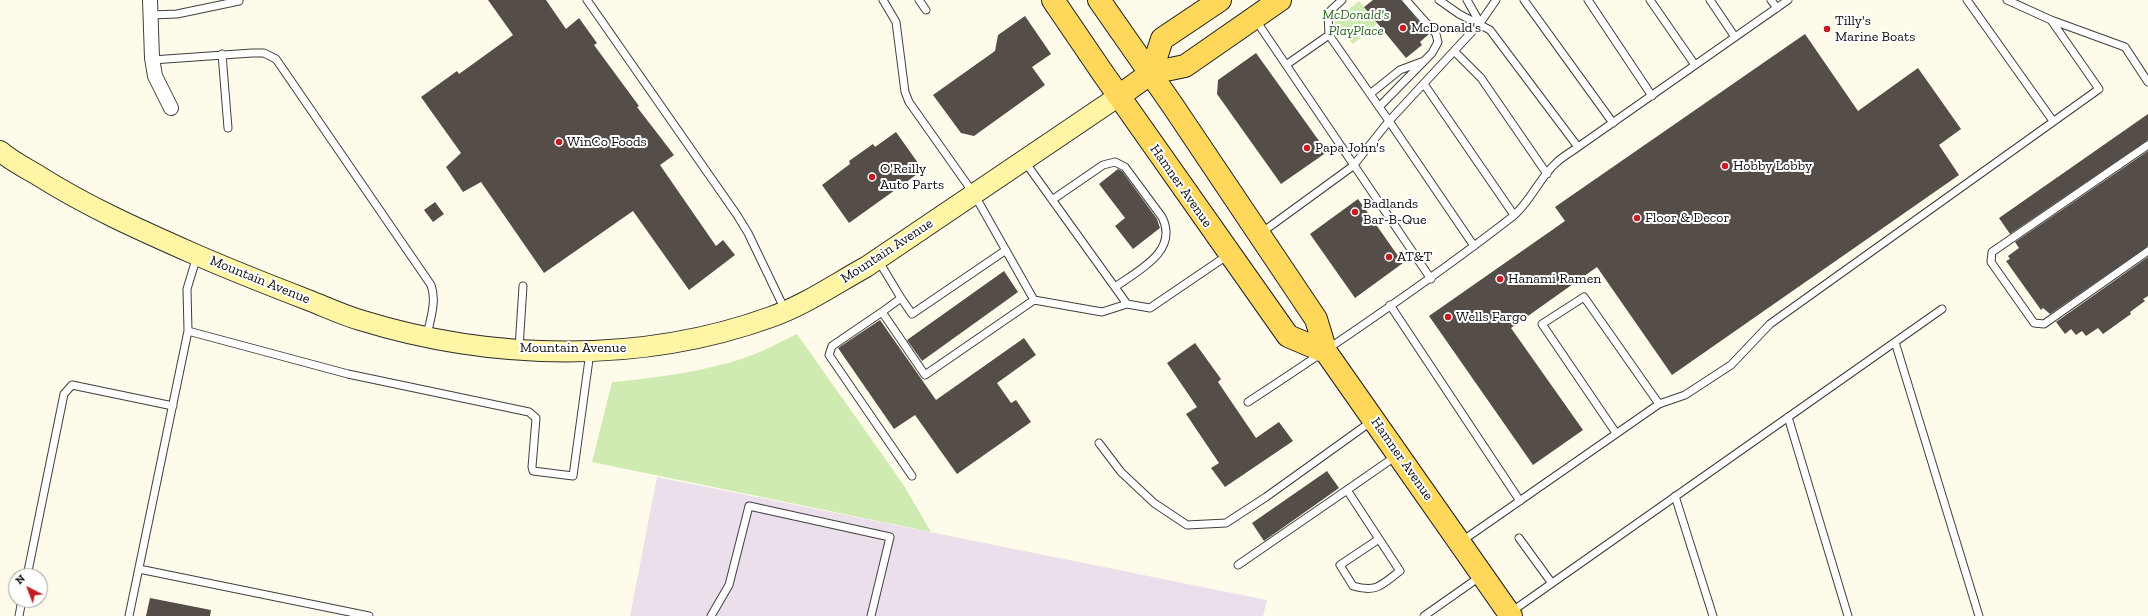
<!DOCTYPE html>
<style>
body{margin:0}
#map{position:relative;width:2148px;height:616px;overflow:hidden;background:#fffbea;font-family:"Zilla Slab",serif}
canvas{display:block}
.north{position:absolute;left:8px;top:568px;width:40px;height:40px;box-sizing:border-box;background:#fff;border:1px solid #9e9e9e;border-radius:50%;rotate:318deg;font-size:11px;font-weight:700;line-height:16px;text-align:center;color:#0c0c0c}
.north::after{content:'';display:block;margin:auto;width:14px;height:18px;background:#c31c24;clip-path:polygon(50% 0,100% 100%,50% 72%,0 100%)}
</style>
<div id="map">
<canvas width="2148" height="616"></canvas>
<div class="north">N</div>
</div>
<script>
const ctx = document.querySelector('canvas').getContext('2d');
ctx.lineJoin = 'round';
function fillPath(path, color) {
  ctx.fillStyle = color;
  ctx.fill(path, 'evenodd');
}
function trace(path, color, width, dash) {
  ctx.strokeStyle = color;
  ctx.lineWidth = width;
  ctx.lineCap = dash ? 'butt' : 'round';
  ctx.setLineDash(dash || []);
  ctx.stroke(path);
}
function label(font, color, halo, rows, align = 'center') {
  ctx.font = font + ' "Zilla Slab",serif';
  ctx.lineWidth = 4;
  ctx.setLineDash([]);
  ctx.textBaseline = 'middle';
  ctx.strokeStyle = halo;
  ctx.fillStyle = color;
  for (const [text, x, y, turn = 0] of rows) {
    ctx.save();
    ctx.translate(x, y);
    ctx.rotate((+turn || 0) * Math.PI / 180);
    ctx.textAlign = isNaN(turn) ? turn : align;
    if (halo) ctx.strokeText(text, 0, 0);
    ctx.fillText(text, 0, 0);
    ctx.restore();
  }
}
const industrial = new Path2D(`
 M657,477L1267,600L1263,616H630Z`);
const green = new Path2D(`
 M1359,1L1378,23L1353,44L1334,22Z
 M797,334L903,484L931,532L592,462L612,382C656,378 702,372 744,358C763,352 780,342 797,334Z`);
const building = new Path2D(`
 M488,0H546L566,29L579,18L597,43L594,45L639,106L637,107L674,155L660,165L716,246L723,240L735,255L689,290L633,211L544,273L481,182L463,192L446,167L461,153L421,97L457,71L459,74L513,35Z
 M1373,0H1401L1429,34L1420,42L1422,45L1406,58L1364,7Z
 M1025,16L1051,54L1032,67L1045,85L974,136L961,133L933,95L995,51L998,35Z
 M1805,34L1858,111L1918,68L1961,129L1939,145L1959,175L1672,375L1597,267L1511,328L1583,430L1533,465L1429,316L1565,221L1555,207Z
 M1256,53L1327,152L1281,184L1217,94L1218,80Z
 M2148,114V140L2010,234L1999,218Z
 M896,132L923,170L849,223L822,185L850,164L849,161L873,144L875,147Z
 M2148,151V246L2050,314L2043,308L2041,310L2006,261L2010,259L2008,256L2019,248L2015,242Z
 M1118,169L1122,171L1157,219L1160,228L1133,249L1115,226L1125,218L1099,184Z
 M1358,199L1403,263L1355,298L1310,234Z
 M435,202L444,214L433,222L424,210Z
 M2148,257V296L2143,299L2145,301L2130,312L2131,314L2103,334L2098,328L2086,336L2082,331L2076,335L2071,329L2065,334L2056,322Z
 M1004,271L1018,292L922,361L907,340Z
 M880,320L936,400L1024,338L1036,355L997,383L1011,403L1016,400L1031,422L957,474L915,415L894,429L838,348Z
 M1195,343L1221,379L1218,382L1256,438L1279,422L1293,441L1225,487L1211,468L1219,463L1186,414L1197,407L1167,363Z
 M1327,471L1339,488L1264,541L1252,523Z
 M150,598L211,610L210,616H146Z`);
const service = new Path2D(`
 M587,0L737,215L748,233L785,310
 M919,0L926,10
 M1439,0L1459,14L1490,30L1578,147L1788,0
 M1467,0L1480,23
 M1524,0L1613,123
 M1588,0L1652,96
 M1650,0L1695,65
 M1710,0L1735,37
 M1771,0L1777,8
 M1967,0L2053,121
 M2007,0L2051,20L2125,47L2148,82
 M151,15L177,14L239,1
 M1255,19L1431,279
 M1329,35L1328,13L1342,0
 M1454,51L1481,78L1547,174
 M222,54L228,128
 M152,60L252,53H264L276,59L431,285C437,302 430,319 427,336
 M1286,65L1329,35L1389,121L1480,23L1496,0
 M1424,84L1514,215
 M1370,94L1400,70L1424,61
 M1379,107L1432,53L1438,42L1436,34L1406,0
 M2148,145L1992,252L1991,262L2034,323L2044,324L2148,251
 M1025,162L1127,304L1102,312L1034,300
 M1052,200L1103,165L1115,162L1125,167L1162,217C1179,251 1139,270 1115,287
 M1261,233L1353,166L1389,121L1474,246
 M878,260L901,298L882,312L925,375L1034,300L974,194L909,102L905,92L896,22L883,0
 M901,298L912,314L1006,250
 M1127,304L1150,308L1228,255
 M1390,305L1520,501
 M882,312L832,346L829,355L912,476
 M188,331L187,289L197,256
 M1895,342L1979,616
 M519,348L523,286
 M1248,402C1338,343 1427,283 1512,217C1530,203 1539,178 1556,163C1562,157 1571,152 1578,147
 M1659,404L1685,395L1731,365L1770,324L2099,89L2051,20
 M1788,417L1848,616
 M1099,443L1121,472L1154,503L1187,525L1226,523L1266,497L1372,421
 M1675,496L1713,616
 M1519,538L1551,582
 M1379,539L1340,565L1353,586C1377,593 1381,585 1400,571L1347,490L1396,456
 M1462,541L1659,404L1584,297L1542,324L1616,433
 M1238,565L1347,490
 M139,569L369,616
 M27,576L64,394L72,385L173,406
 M1511,612L1942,309
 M19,616L22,600
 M129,616L188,331L348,374L529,412L536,418L532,467L533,471L573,476L590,352
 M711,616L729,585L749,506L890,537L871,616
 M1424,616L1481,576`);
const minor = new Path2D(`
 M150,0L152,58L155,76L171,108`);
const secondary = new Path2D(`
 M0,151C11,161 26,168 39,176C88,207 140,230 192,253C231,270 269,285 308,300C326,307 343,315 360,320C492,361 641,364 771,317C805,305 835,284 866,267L1119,96`);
const primary = new Path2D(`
 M1053,0L1102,72L1288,336L1326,352
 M1099,0L1173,106L1316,319L1326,352L1511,616
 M1151,73L1185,66L1280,0
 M1119,96L1151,73L1162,39L1220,0`);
const markers = [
 [1403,28,4,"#c31c24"],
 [1827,29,4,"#c31c24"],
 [559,142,4,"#c31c24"],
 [1307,148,4,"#c31c24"],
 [1725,166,4,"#c31c24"],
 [872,177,4,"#c31c24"],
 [1355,212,4,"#c31c24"],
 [1637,218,4,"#c31c24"],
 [1389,257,4,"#c31c24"],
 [1500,279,4,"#c31c24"],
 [1448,317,4,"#c31c24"]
];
const parkNames = [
 ["McDonald's",1356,15],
 ["PlayPlace",1356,31]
];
const poiNames = [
 ["Tilly's",1835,21],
 ["Marine Boats",1835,37],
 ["McDonald's",1411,28],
 ["WinCo Foods",567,142],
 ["Papa John's",1315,148],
 ["Hobby Lobby",1733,166],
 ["O'Reilly",880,169],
 ["Auto Parts",880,185],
 ["Badlands",1363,204],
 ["Bar-B-Que",1363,220],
 ["Floor & Decor",1645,218],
 ["AT&T",1397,257],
 ["Hanami Ramen",1508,279],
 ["Wells Fargo",1456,317]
];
const streetNames = [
 ["Hamner Avenue",1181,186,55],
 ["Mountain Avenue",887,251,-33],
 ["Mountain Avenue",260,280,22],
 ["Mountain Avenue",573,348],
 ["Hamner Avenue",1402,459,55]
];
fillPath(industrial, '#eadfeb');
fillPath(green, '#d0ebb2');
fillPath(building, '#554d47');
trace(service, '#3f3f3f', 9);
trace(minor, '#3f3f3f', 16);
trace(secondary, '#2e2e2e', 22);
trace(primary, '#1d1d1d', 24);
trace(service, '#fff', 7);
trace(minor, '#fff', 14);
trace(secondary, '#fff5a5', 20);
trace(primary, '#ffd75a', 22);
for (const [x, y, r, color] of markers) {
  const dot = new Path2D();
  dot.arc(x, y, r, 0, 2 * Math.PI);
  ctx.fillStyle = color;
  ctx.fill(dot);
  trace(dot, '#fff', 1.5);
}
label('italic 14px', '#296619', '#fff', parkNames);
label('14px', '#0c0c0c', '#fff', poiNames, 'left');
label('14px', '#0c0c0c', '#fff', streetNames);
</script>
